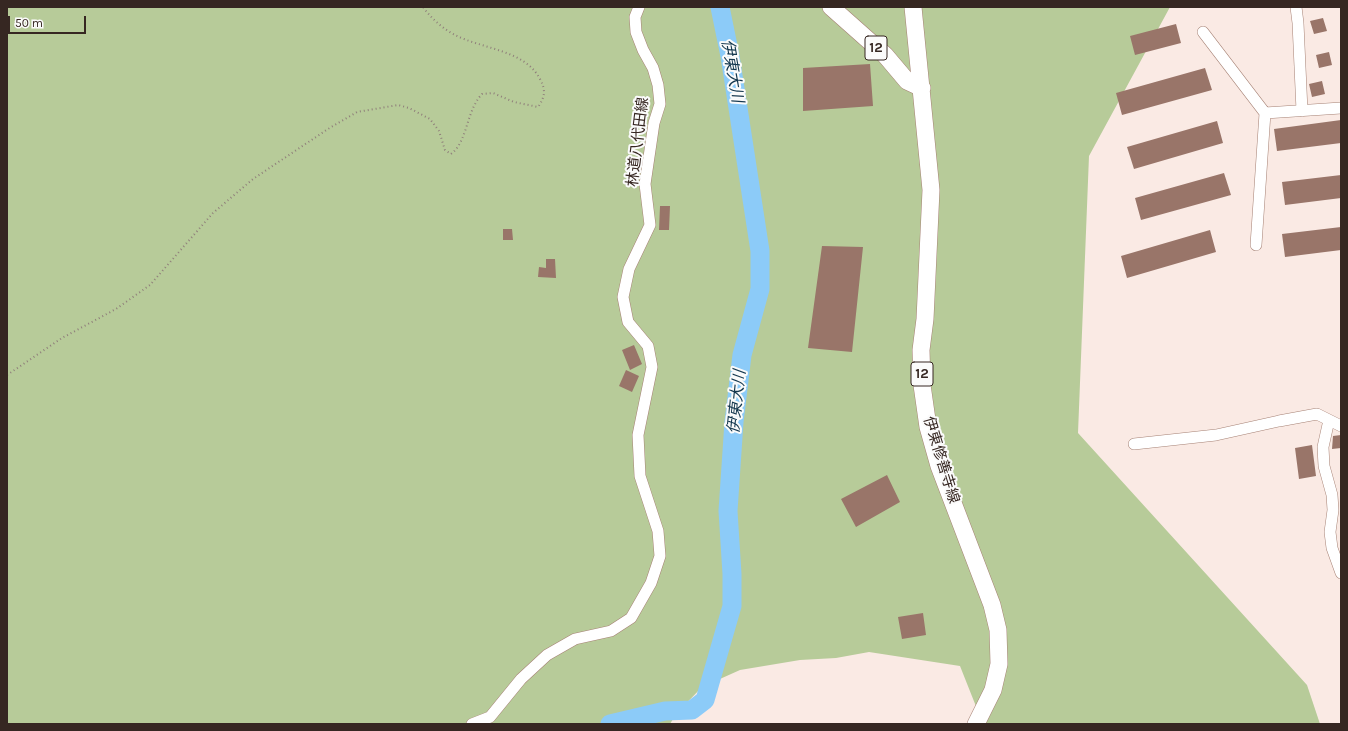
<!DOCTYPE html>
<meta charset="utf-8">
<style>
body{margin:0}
#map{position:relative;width:1348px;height:731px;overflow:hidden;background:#faeae4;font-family:Karla,sans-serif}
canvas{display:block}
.frame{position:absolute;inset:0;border:8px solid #362722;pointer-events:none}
.scale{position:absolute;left:8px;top:16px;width:78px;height:18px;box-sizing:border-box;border:2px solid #362722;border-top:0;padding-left:5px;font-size:12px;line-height:14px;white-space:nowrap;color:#362722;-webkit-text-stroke:3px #fbfbfb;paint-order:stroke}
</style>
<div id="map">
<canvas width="1348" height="731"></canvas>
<div class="frame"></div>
<div class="scale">50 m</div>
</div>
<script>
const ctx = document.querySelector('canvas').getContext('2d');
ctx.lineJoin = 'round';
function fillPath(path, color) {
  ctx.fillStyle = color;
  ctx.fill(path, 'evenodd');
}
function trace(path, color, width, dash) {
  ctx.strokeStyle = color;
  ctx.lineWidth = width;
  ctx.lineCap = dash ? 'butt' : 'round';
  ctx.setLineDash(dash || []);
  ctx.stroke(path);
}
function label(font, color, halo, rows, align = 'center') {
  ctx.font = font + ' Karla,"Noto Sans JP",sans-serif';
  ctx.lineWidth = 4;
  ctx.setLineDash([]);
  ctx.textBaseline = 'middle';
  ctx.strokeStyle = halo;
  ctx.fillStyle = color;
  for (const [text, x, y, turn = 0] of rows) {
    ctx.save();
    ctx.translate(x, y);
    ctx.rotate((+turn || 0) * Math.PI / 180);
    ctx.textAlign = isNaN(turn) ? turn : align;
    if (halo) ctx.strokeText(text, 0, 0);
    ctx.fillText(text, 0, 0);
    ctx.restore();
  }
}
const green = new Path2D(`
 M7,7H1170L1089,156L1078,433L1307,685L1320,724H983L960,666L869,652L836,658L800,660L740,670L702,687L676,714L670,724H7Z`);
const river = new Path2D(`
 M610,724L665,711L692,710L705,700L732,606V574L728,511L734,422L742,355L760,289V251L730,56L720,7`);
const building = new Path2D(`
 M1323,18L1327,31L1314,34L1310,21Z
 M1176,24L1181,43L1135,55L1130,36Z
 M1329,52L1332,65L1319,68L1316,55Z
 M870,64L873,106L803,111V68Z
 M1205,68L1212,90L1122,115L1116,93Z
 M1322,81L1325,94L1312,97L1309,84Z
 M1341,120V143L1277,151L1274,129Z
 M1217,121L1223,143L1134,169L1127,147Z
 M1224,173L1231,195L1141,220L1135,198Z
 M1341,175V198L1285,205L1282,182Z
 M660,206H670L669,230H659Z
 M1341,227V250L1285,257L1282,234Z
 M503,229H512L513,240H503Z
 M1210,230L1216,252L1127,278L1121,256Z
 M822,246L863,247L852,352L808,348Z
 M546,259H555L556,278L538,277L539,267L546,268Z
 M634,345L642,364L630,370L622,350Z
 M626,370L639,376L632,392L619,386Z
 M1341,435V448L1332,449L1333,436Z
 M1312,445L1316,476L1299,479L1295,448Z
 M887,475L900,502L856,527L841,499Z
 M923,613L926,635L902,639L898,617Z`);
const path = new Path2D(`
 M7,375L62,338L116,309L150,285L213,213L253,179L328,129L357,112L398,105L409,108L430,119L439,131L445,150L451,154C468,141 466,111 482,94L493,93L514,102L538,107C545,97 546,90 540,79C525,50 482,49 455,35C443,29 431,18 423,7`);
const minor = new Path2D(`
 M1296,7L1298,23L1302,111
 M1203,32L1265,113L1256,245
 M1265,113L1341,108
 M1329,420L1323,447L1324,466L1332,495L1333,510L1330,532L1332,548L1341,573
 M1134,444L1216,435L1279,421L1317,414L1341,426
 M472,724L490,717L521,679L547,655L575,639L611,631L631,618L651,583L660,556L658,531L640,476L638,435L652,367L648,346L628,322L623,297L629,269L650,225L645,184L654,123L660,104L658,85L653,68L643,50L636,32L635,17L639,7`);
const primary = new Path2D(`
 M831,7L885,55L907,81L922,88
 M913,7L931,190L925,319L921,350L922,385L928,427L939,466L992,605L998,630L999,664L993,690L976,724`);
const shields = [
 [876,48,22],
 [922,374,22]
];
const shieldNames = [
 ["12",876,48],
 ["12",922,374]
];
const streetNames = [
 ["林道八代田線",638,142,-83],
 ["伊東修善寺線",941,460,73]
];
const waterNames = [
 ["伊東大川",732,71,80],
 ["伊東大川",737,402,-84]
];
fillPath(green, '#b7cb99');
trace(river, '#8ccbf8', 19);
fillPath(building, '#997569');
trace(minor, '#a68275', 12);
trace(primary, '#a68275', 18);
trace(path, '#8f7f7a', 2, [1, 3]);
trace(minor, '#fff', 11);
trace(primary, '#fff', 17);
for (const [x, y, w] of shields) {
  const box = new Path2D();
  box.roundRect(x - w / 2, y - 12, w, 24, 3);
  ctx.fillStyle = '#fbfbfb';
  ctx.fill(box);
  trace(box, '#362722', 1);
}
label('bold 14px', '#362722', null, shieldNames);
label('15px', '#362722', '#fbfbfb', streetNames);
label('italic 16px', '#13374e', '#fbfbfb', waterNames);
</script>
